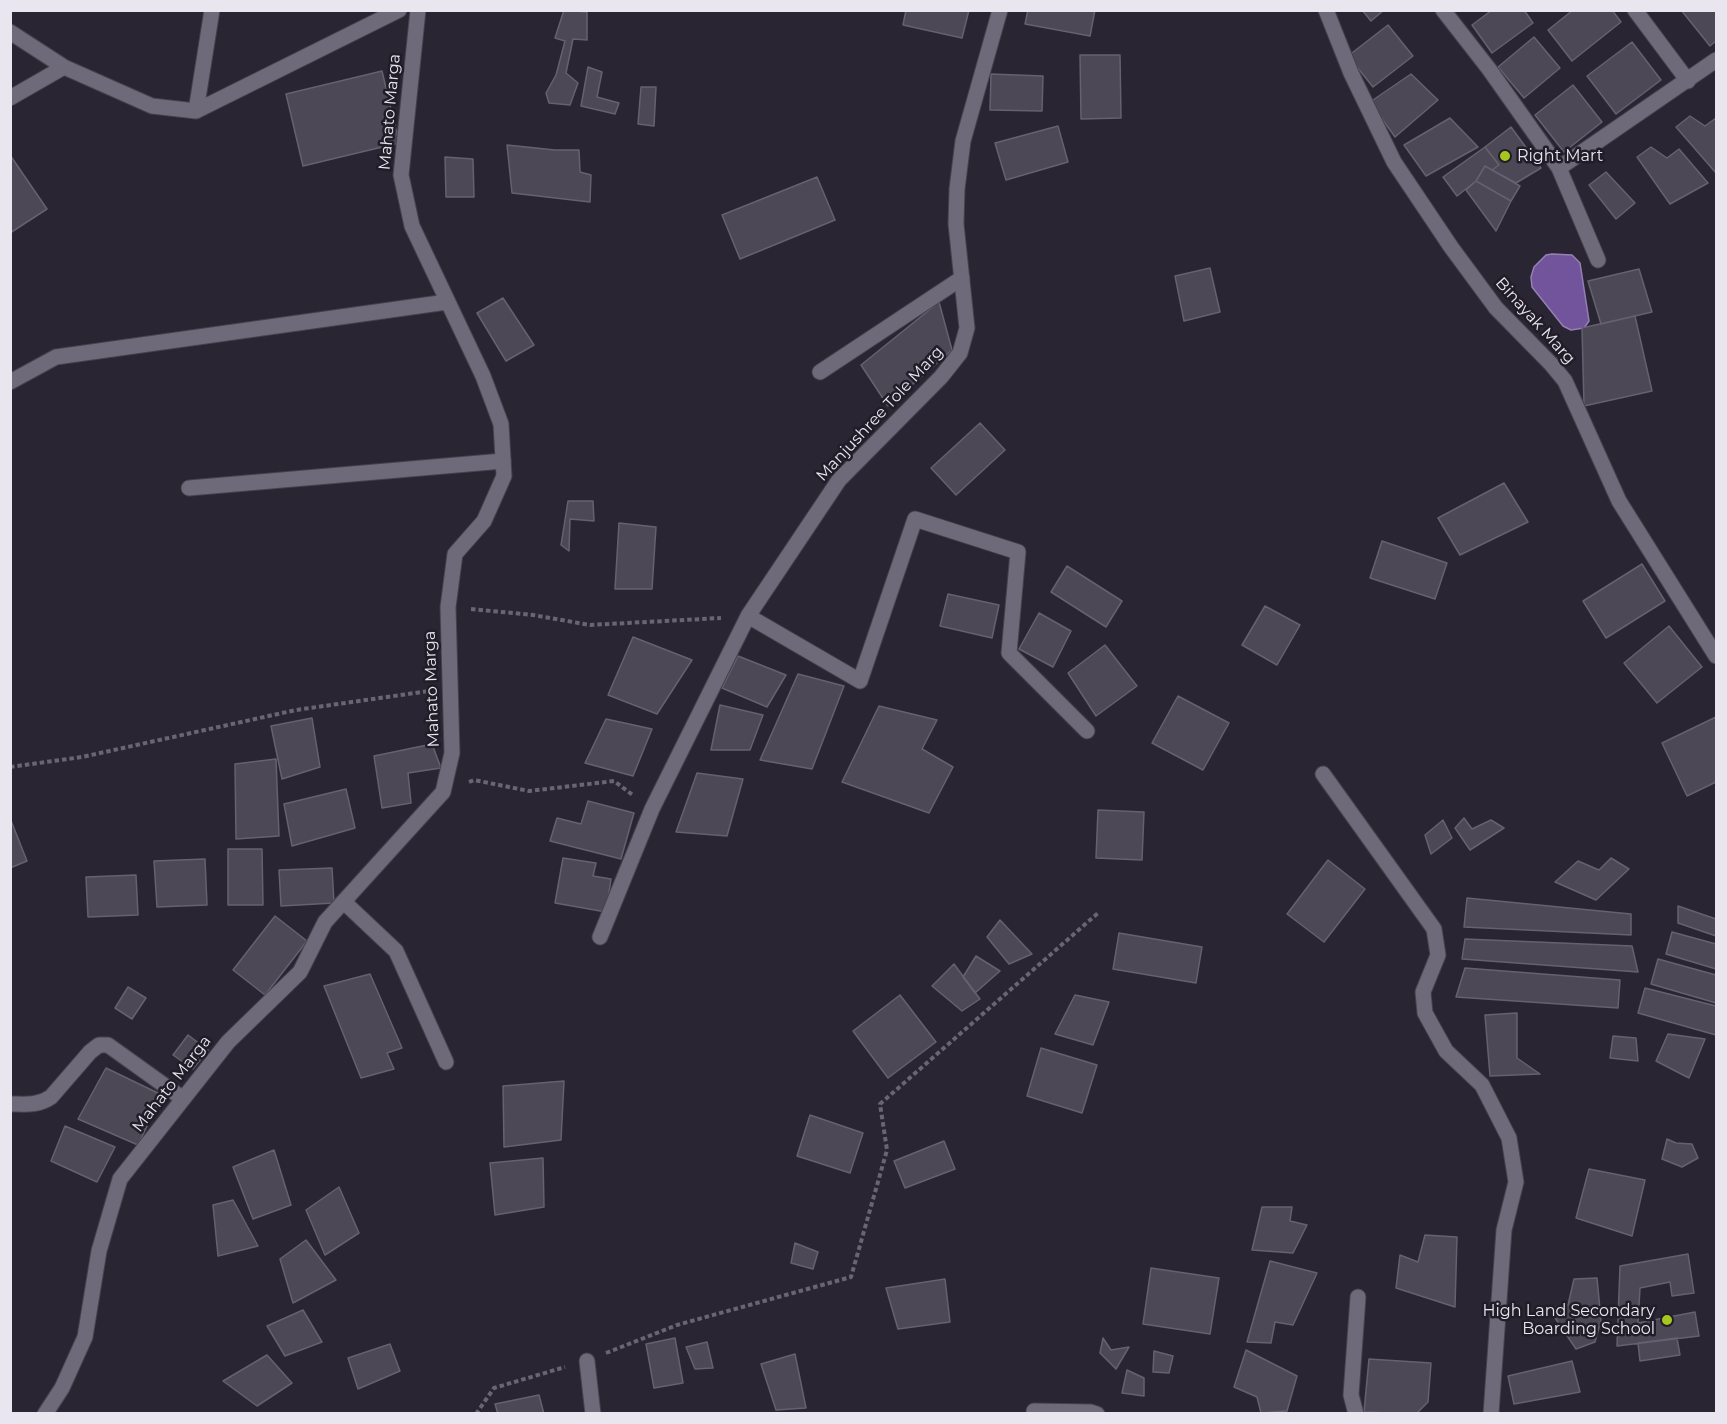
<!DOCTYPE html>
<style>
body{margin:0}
#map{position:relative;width:1727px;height:1424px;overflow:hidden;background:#2a2532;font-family:Montserrat,sans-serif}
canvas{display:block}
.frame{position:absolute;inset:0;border:12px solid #e9e6ef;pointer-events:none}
</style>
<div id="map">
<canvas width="1727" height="1424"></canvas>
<div class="frame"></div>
</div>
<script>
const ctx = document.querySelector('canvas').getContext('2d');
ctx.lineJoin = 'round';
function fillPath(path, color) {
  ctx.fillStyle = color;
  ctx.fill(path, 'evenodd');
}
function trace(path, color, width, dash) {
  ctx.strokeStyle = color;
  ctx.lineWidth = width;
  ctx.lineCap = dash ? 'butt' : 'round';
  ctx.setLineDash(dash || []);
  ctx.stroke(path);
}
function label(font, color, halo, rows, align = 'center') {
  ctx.font = font + ' Montserrat,sans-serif';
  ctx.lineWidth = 5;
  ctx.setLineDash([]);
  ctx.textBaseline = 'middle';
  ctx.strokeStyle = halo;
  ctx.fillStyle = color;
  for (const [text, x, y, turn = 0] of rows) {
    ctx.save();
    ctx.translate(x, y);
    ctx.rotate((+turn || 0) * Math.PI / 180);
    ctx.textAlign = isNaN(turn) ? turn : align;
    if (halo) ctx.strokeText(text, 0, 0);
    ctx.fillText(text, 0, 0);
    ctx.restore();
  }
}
const water = new Path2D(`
 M1552,254L1572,255L1580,263L1589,321L1584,328L1571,330L1563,326L1532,287L1531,277L1534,267L1546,255Z`);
const building = new Path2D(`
 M564,10L587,12V40L573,39L566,73L578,83L570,105L549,103L546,93L556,75L565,41L555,38Z
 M906,10H969L962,38L903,25Z
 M1028,10H1095L1090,36L1025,24Z
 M1362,10H1384L1371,21Z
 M1492,10H1524L1533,23L1492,53L1472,25Z
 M1573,10H1612L1621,22L1572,61L1548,30Z
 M1681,10H1716V41L1710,46Z
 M1388,25L1413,56L1373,87L1348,56Z
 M1534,37L1560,68L1524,98L1498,67Z
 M1632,42L1661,80L1616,114L1587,76Z
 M1080,55H1120L1121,118L1081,119Z
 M588,67L602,72L597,97L619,103L615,114L581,106Z
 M382,71L399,143L303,166L286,94Z
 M991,74L1043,76L1042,111L990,110Z
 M1411,74L1438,100L1395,137L1370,102Z
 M1573,85L1602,122L1564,152L1535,115Z
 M641,87H656L654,126L638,124Z
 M1690,116L1705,126L1716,118V173L1676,127Z
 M1450,118L1478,147L1426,176L1404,145Z
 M1058,126L1068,162L1006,180L995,143Z
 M1511,127L1541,168L1516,183L1492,170L1499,165L1485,147Z
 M507,145L555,150H579L580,172L591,175L590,202L512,193Z
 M1485,147L1499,165L1492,170L1485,166L1476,181L1457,196L1443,177Z
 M1651,147L1667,158L1679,149L1708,183L1670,204L1637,157Z
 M10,155L47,209L10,233Z
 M445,157L473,159L474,197H446Z
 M1485,166L1520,186L1511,201L1476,181Z
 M1606,172L1635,203L1616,219L1589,185Z
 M817,177L835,220L740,259L722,215Z
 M1476,181L1511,201L1496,231L1466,190Z
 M1210,268L1220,312L1184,321L1175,276Z
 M1639,269L1652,312L1601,324L1588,281Z
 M503,298L534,345L506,361L477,313Z
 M939,302L952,350L888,406L861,365Z
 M1635,316L1652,391L1584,406L1582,328Z
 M980,423L1005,450L956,495L931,468Z
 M1504,483L1528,522L1460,555L1438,518Z
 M568,501H593L594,521L570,519L569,551L561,545Z
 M619,523L656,527L652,589H615Z
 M1382,541L1447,563L1435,599L1370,578Z
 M1642,564L1665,601L1606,638L1583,601Z
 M1067,566L1122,601L1106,627L1051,592Z
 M948,594L999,605L992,638L940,626Z
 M1265,606L1300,625L1277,665L1242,645Z
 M1039,613L1071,631L1053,667L1019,649Z
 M1669,626L1702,667L1657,703L1624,663Z
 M633,637L692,660L657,714L608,695Z
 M1105,645L1137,686L1096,716L1068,673Z
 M738,656L786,675L767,707L722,688Z
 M798,674L844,686L812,769L760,760Z
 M1178,696L1229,723L1203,770L1152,743Z
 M720,705L763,715L750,750H711Z
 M879,706L937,720L922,749L953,767L929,813L842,782Z
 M1716,717V782L1687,796L1662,743Z
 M312,718L320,767L282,779L271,726Z
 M606,719L652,729L633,776L585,763Z
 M432,744L441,768L408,773L411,803L382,808L374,756Z
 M276,759L279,836L236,839L235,764Z
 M697,773L743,779L727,836L676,832Z
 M346,789L355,828L292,846L284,804Z
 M588,801L634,813L621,859L550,841L557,818L581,824Z
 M1098,810L1144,812L1142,860L1096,858Z
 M10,818L27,861L10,868Z
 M1464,818L1472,829L1491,820L1504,828L1470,850L1455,828Z
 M1443,820L1452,838L1431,854L1425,835Z
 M228,849H262L263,905H228Z
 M563,858L596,863L593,876L611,879L606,912L555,903Z
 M1611,858L1629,869L1596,900L1555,882L1578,861L1599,870Z
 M205,859L207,905L157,907L154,861Z
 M1328,860L1365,889L1324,942L1287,914Z
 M332,868L334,903L281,906L279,870Z
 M136,875L138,915L88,917L86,877Z
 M1467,898L1631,914V935L1464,927Z
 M1678,906L1716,919V936L1678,923Z
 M275,916L307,941L265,995L233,970Z
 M1000,920L1032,954L1009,964L987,937Z
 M1672,932L1716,944V969L1666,954Z
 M1119,933L1202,947L1196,983L1113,969Z
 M1465,939L1632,946L1638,972L1462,959Z
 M976,956L1000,971L975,993L963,977Z
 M1658,959L1716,975V1003L1651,984Z
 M954,964L980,999L962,1011L932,986Z
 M1465,968L1620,980L1618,1008L1456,997Z
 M370,974L402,1048L387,1053L394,1069L361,1078L324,986Z
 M128,987L146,998L132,1019L115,1008Z
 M1645,988L1716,1006V1035L1638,1013Z
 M900,995L936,1042L888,1078L853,1031Z
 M1075,995L1109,1002L1093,1045L1055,1034Z
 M1517,1013V1058L1540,1074L1490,1076L1485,1015Z
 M1668,1034L1705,1039L1689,1078L1656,1061Z
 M188,1035L208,1050L193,1069L173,1055Z
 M1613,1036L1636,1038L1638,1061L1610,1058Z
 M1041,1048L1097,1065L1082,1113L1027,1096Z
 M106,1068L162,1095L138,1145L78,1119Z
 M564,1081L561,1140L504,1147L503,1086Z
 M810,1115L863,1133L850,1173L797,1156Z
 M65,1126L115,1147L97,1182L51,1161Z
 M1667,1139L1676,1143L1692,1144L1698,1158L1682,1167L1662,1159Z
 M944,1141L955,1169L905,1188L894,1161Z
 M274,1150L291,1205L253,1219L233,1167Z
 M543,1158L544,1207L495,1215L490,1163Z
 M1589,1169L1645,1180L1632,1236L1576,1218Z
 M339,1187L359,1233L325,1255L306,1210Z
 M233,1200L258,1246L218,1256L213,1205Z
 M1262,1207H1292L1290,1221L1307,1225L1293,1253L1252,1250Z
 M1425,1235L1457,1237L1455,1307L1396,1288L1400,1255L1418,1262Z
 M306,1240L336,1280L293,1303L280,1259Z
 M795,1243L818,1252L813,1269L791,1263Z
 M1688,1254L1694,1293L1672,1296L1670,1282L1640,1288L1638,1323L1695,1312L1699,1336L1617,1346L1620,1266Z
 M1270,1261L1317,1273L1293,1325L1275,1322L1271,1343L1247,1342Z
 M1151,1268L1219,1278L1210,1334L1143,1324Z
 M1597,1278L1601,1320L1595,1342L1576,1349L1553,1315L1555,1307L1568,1305L1574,1279Z
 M945,1279L950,1322L898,1329L886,1288Z
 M303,1310L322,1342L285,1356L267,1326Z
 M675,1338L683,1383L654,1388L646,1344Z
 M1103,1338L1111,1350L1129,1347L1116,1369L1100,1353Z
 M1677,1338L1680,1355L1640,1361L1638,1343Z
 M707,1342L713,1368L695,1369L686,1347Z
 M390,1344L400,1371L358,1389L348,1358Z
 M1246,1350L1297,1376L1287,1411L1261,1413L1257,1397L1234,1387Z
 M1154,1351L1173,1356L1169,1373L1153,1372Z
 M795,1354L806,1408L776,1410L761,1364Z
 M267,1355L292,1383L257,1406L223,1381Z
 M1369,1359L1431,1363L1428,1402L1416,1414L1364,1412Z
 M1572,1361L1580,1392L1514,1404L1508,1376Z
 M1127,1370L1144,1378V1396L1122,1393Z
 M539,1395L544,1414H498L495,1404Z`);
const path = new Path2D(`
 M471,609L533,615L590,625L721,618
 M10,767L82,757L296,710L429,691
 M469,782L474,780L529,791L614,781L634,796
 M606,1353L677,1325L851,1277L887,1150L880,1104L1098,913
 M476,1414L494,1388L565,1367`);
const lane = new Path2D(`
 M189,488L503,461
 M344,902L396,951L446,1062`);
const street = new Path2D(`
 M1326,10L1351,73L1394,162L1451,247L1496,308L1551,364L1565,381L1619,501L1716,656
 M1443,10L1489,69L1559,168L1598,260
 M1635,10L1688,81
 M10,32L64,67L152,106L196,111L399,10
 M10,98L64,67
 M196,111L212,10
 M1559,168L1716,60
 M820,372L962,278
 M10,382L56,357L447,302
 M748,616L860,681L915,519L1018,552L1009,653L1087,731
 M1323,774L1434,929L1438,955L1423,992L1425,1013L1446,1051L1482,1085L1509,1138L1516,1182L1504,1230L1491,1414
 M600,937L652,809L748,616L839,480L941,377L960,353L967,328L956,224L957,189L963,141L1000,10
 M10,1104C25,1104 38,1106 51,1097L90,1052L99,1045H108L182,1098
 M587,1361L593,1414
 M1034,1411L1091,1412L1097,1414
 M45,1414L62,1388L85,1337L99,1251L120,1179L228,1042L300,972L325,922L443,792L452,753L448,607L455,554L484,521L504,476L501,424L483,376L412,226L401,175L418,10
 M1356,1414L1351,1395L1358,1297`);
const markers = [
 [1505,156,6,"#a7c71e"],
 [1667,1320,6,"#a7c71e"]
];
const streetNames = [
 ["Mahato Marga",390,112,-85],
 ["Binayak Marg",1535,321,48],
 ["Manjushree Tole Marg",880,414,-47],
 ["Mahato Marga",432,689,-92],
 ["Mahato Marga",172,1084,-52]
];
const poiNames = [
 ["Right Mart",1517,156],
 ["High Land Secondary",1655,1311,"right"],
 ["Boarding School",1655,1329,"right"]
];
fillPath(water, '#71549b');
trace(water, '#9580b4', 1.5);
fillPath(building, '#4d4856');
trace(building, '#666170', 1.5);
trace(lane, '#46424c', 17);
trace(street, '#46424c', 17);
trace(path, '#696571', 4, [4.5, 3]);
trace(lane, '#6f6a79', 15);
trace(street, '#6f6a79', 15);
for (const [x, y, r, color] of markers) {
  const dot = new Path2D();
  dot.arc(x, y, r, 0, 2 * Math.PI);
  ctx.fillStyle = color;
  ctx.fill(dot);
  trace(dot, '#201c28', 2);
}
label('16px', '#e9e6ef', '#201c28', streetNames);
label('16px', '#e9e6ef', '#201c28', poiNames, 'left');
</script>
